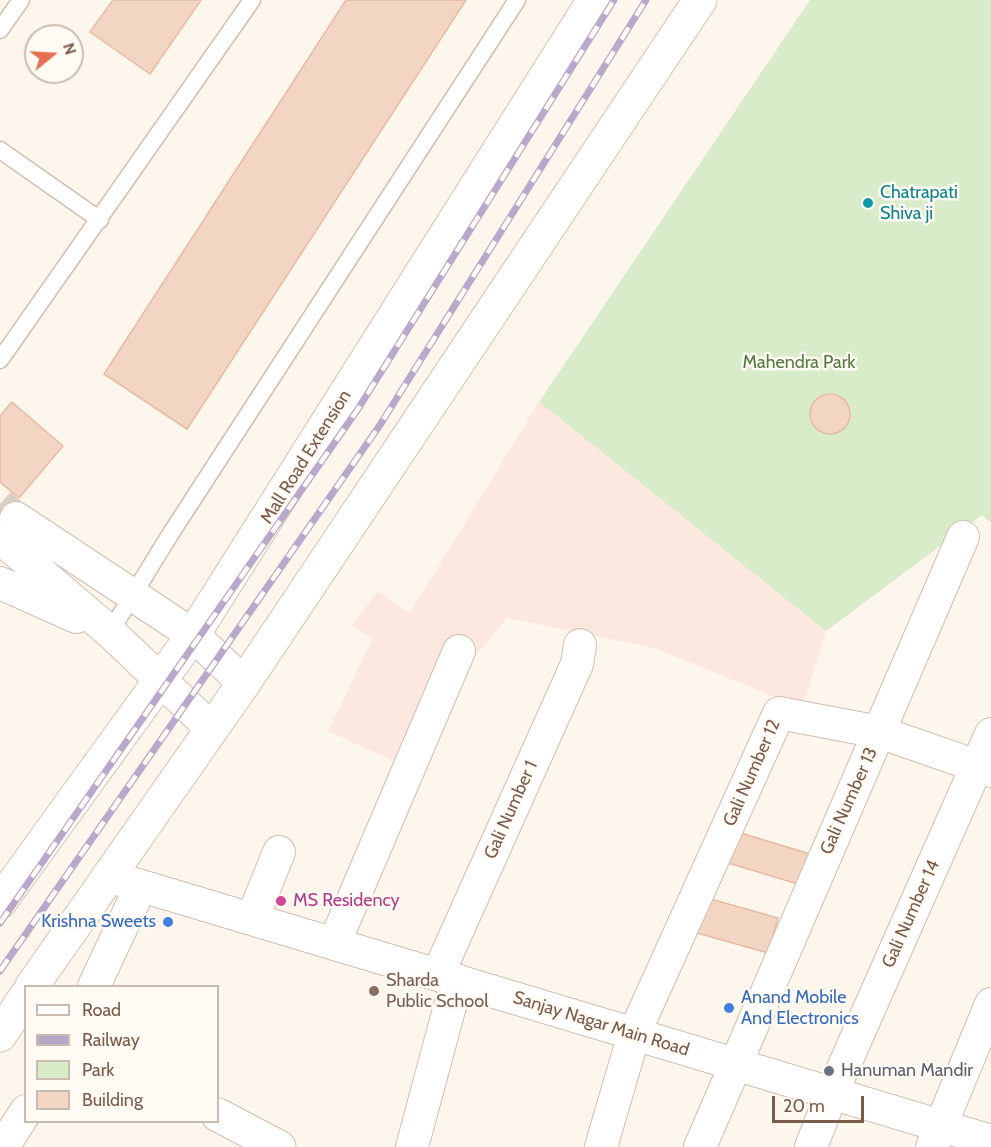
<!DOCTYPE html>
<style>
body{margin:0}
#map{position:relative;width:991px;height:1147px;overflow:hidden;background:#fdf6ec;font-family:Cabin,sans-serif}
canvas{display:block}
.legend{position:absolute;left:24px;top:985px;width:195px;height:138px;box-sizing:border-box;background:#fffaf3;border:2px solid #cabbb1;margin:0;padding:8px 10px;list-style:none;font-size:18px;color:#7a5c4d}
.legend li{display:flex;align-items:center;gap:12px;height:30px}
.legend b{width:30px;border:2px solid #cabbb1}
.north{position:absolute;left:24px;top:24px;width:60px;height:60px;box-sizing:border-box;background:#fffaf3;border:2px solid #cabbb1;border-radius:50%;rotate:72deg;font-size:16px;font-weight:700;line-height:24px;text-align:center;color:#7a5c4d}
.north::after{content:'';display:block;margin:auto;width:21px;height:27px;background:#e76f51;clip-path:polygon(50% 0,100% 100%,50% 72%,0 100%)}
.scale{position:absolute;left:772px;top:1096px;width:92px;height:27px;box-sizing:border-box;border:3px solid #7a5c4d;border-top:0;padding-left:8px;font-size:18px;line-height:21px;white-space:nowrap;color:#7a5c4d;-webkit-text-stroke:4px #fffaf3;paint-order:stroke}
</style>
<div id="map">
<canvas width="991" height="1147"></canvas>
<ul class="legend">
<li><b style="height:8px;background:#fff"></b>Road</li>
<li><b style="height:8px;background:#b9a8c9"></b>Railway</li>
<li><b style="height:16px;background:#d8ecc9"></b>Park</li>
<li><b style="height:16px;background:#f3d5c3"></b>Building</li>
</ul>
<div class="north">N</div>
<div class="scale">20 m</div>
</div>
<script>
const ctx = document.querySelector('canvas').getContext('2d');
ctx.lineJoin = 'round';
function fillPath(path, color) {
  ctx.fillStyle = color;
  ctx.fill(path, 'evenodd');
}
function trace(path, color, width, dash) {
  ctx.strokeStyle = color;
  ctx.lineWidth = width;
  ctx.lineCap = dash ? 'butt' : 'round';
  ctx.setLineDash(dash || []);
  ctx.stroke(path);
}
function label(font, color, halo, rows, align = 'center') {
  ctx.font = font + ' Cabin,sans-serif';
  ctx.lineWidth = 5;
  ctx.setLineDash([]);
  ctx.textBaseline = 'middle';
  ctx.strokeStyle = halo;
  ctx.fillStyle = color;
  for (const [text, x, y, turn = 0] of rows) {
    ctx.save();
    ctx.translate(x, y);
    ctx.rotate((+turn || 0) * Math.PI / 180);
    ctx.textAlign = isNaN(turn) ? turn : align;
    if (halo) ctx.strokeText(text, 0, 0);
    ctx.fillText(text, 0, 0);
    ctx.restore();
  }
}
const commercial = new Path2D(`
 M539,402L826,631L802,708L654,648L507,618L474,658L454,645L405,766L328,731L373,638L351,626L378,591L410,613Z`);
const green = new Path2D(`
 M810,0H991V523L982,515L826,631L539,402Z`);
const building = new Path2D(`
 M113,0H201L150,74L90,32Z
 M346,0H466L187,429L104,374Z
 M810 414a20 20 0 1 1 40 0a20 20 0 1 1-40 0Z
 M12,402L63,446L19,498L0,482V416Z
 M734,831L810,854L801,885L725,862Z
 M700,896L778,918L768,953L690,931Z`);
const minorTunnel = new Path2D(`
 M0,504L16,518`);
const service = new Path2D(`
 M0,30L21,0
 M0,150L100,220
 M0,360L252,0
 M110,632L173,530L517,0`);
const minor = new Path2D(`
 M16,518L193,635L244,683
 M0,538L110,632L212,729
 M0,583L76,617
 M108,876L991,1141
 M252,919L279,852
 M334,944L459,651
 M438,974L577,664L580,645
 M94,986L141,886
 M3,1147L26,1111
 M412,1147L457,980
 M601,1147L634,1034L779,713L879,732L991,771
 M700,1147L963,537
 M811,1147L832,1093L991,734
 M932,1147L991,1004`);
const tertiary = new Path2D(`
 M218,1115L279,1147
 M0,1144L5,1147`);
const secondary = new Path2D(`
 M0,902L193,635L594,0
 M32,986L244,683L700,0
 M0,1035L26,996`);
const rail = new Path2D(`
 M0,923L358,409L614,0
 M0,971L380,425L646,0`);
const markers = [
 [868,203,6,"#0f9aa8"],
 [281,901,6,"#d1479c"],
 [168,922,6,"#3f7fe0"],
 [374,991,6,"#8d6e63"],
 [729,1008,6,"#3f7fe0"],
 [829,1071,6,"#6b7280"]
];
const cultureNames = [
 ["Chatrapati",880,193],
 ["Shiva ji",880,214]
];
const parkNames = [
 ["Mahendra Park",799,363]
];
const streetNames = [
 ["Mall Road Extension",306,457,-58],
 ["Gali Number 12",752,773,-66],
 ["Gali Number 13",849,801,-66],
 ["Gali Number 1",511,810,-66],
 ["Gali Number 14",911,914,-66],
 ["Sanjay Nagar Main Road",601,1024,17]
];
const hotelNames = [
 ["MS Residency",293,901]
];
const shopNames = [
 ["Krishna Sweets",156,922],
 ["Anand Mobile",741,998,"left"],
 ["And Electronics",741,1019,"left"]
];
const educationNames = [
 ["Sharda",386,981],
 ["Public School",386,1002]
];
const worshipNames = [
 ["Hanuman Mandir",841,1071]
];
fillPath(commercial, '#fde8e0');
fillPath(green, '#d8ecc9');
fillPath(building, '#f3d5c3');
trace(building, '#e6bba3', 1.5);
trace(minorTunnel, '#dcd0c4', 32, [32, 16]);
trace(service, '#d1beb0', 19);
trace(minor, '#d1beb0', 34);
trace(tertiary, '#d1beb0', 35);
trace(secondary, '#d6c0b0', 35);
trace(service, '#fff', 16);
trace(minor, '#fff', 32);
trace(tertiary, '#fff', 33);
trace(secondary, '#fff', 33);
trace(rail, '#b9a8c9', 7);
trace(rail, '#fffaf3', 4.5, [14]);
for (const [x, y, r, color] of markers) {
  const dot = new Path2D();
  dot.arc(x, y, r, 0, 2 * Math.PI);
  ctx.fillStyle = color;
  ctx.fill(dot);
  trace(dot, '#fffaf3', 2);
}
label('18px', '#0d838f', '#fffaf3', cultureNames, 'left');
label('18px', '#537a41', '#fffaf3', parkNames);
label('18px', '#7a5c4d', '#fffaf3', streetNames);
label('18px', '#b23c85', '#fffaf3', hotelNames, 'left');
label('18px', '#366cbe', '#fffaf3', shopNames, 'right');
label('18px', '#785e54', '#fffaf3', educationNames, 'left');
label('18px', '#5b616d', '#fffaf3', worshipNames, 'left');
</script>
